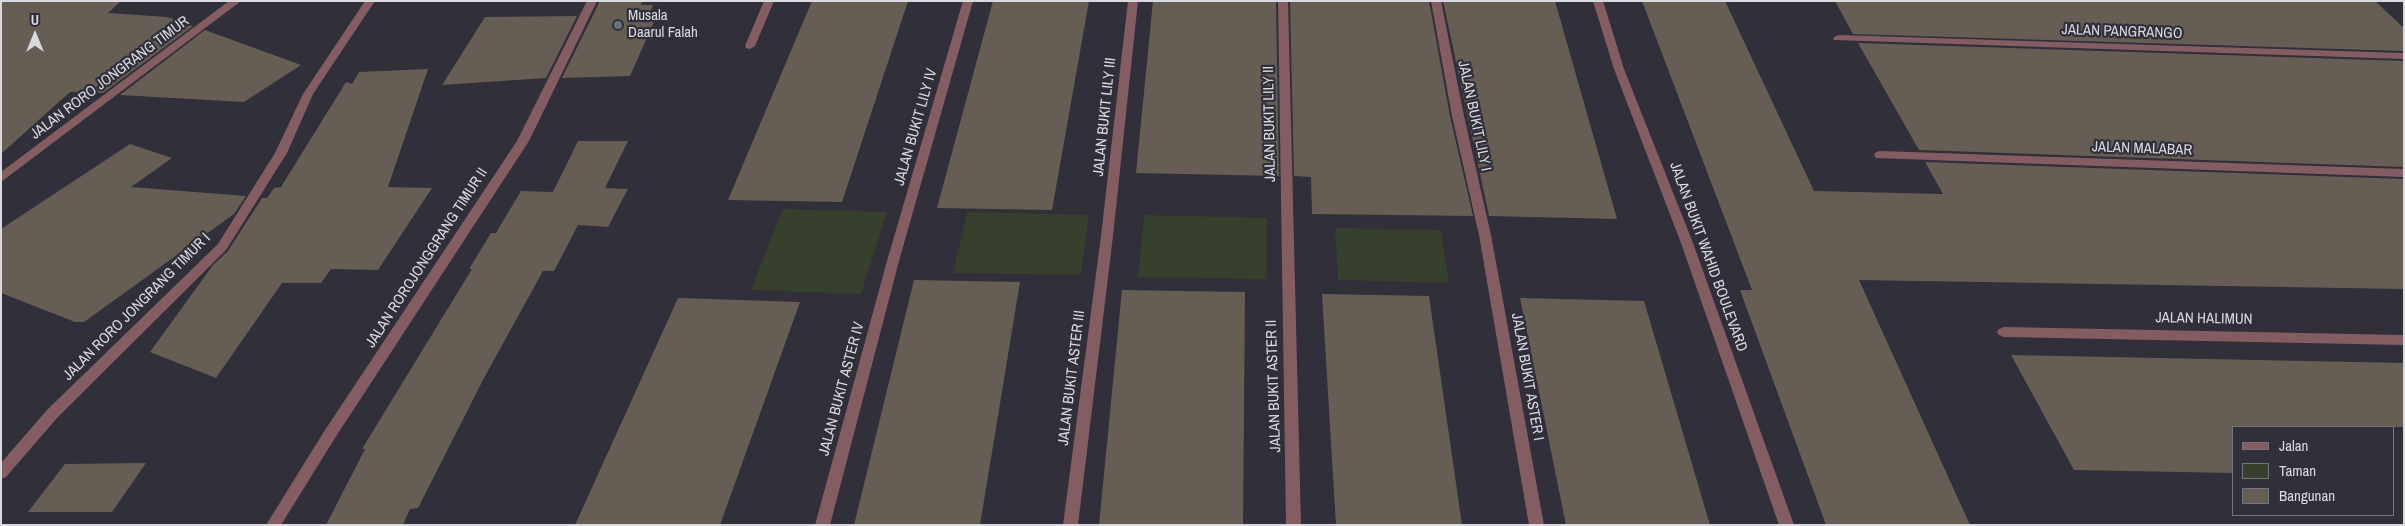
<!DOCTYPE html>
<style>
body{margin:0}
#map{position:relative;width:2405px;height:526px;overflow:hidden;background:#312f3a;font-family:"Archivo Narrow",sans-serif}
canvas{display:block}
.frame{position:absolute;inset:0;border:2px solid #dad9e0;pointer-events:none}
.legend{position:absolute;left:2232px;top:426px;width:162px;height:90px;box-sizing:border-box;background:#312f3a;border:1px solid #75737c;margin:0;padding:6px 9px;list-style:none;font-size:15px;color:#dad9e0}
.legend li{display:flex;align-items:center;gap:10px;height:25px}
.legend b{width:25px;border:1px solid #75737c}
.north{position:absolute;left:10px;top:10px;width:50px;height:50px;-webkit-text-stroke:4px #312f3a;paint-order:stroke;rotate:0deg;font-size:14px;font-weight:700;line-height:20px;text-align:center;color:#dad9e0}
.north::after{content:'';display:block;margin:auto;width:18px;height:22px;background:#dad9e0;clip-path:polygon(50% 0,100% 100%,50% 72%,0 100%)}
</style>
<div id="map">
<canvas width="2405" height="526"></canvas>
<div class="frame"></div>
<ul class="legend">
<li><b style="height:6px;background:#845d63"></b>Jalan</li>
<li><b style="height:14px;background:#36402c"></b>Taman</li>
<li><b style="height:14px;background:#665e54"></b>Bangunan</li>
</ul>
<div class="north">U</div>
</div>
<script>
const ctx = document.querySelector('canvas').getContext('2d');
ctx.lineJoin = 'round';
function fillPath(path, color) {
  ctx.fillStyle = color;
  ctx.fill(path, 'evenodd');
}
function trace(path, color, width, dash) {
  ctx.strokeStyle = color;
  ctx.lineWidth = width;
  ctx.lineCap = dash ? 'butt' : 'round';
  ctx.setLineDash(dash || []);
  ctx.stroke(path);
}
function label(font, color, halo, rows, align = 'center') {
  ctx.font = font + ' "Archivo Narrow",sans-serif';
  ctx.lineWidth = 4.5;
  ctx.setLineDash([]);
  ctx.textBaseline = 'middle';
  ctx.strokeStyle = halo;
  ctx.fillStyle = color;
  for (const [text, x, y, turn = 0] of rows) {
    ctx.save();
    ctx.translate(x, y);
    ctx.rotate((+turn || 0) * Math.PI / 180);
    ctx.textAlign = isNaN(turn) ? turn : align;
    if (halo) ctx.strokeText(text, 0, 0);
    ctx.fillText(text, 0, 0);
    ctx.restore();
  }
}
const green = new Path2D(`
 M783,209L887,212L861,294L751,290Z
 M967,212L1089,215L1081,275L953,273Z
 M1144,215L1267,218V279L1138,277Z
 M1335,228L1441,230L1449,283L1338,280Z`);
const building = new Path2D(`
 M1,1H121L108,13L167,17L193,26L103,93L70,92L1,154Z
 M600,1H642L641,5H653L650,13H658L630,76L562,78Z
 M812,1H908L842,202L728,200Z
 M993,1H1089L1052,210L937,208Z
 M1153,1H1276L1279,176L1136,173Z
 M1290,1H1429L1450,116L1473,216L1312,214L1311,177L1294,176Z
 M1443,1H1555L1617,219L1489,216Z
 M1642,1H1725L1814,191L1943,194L1925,162L2404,179V289L1859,280L1970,525H1826L1740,290H1752Z
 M1835,1H2375L2404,28V51L1853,34Z
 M577,16L546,78L442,85L485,17Z
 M205,30L301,65L244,102L120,95Z
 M1858,43L2404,61V167L1919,150Z
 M428,69L388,187L432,188L378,270L331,269L321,283H282L216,378L150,352L213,265L228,251L262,198H267L274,188L281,187L346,82L352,84L359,72Z
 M578,141H628L605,188L628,189L608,227L578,225L554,271H543L484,378L418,508L410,509L403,525H326L365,449H362L472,269H469L491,233H496L521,191L553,192Z
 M130,144L172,158L131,187L246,196L234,214L84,322H75L1,293V229Z
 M914,280L1020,282L980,525H854Z
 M1122,290L1245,292L1243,525H1099Z
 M1322,294L1429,296L1462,525H1336Z
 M678,298L800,302L720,525H575Z
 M1520,298L1644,301L1710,525H1566Z
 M2011,355L2404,363V427H2234V473L2074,470Z
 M146,463L112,512H28L65,464Z`);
const minor = new Path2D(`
 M229,1H241L1,182V172Z
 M365,1H375L313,94L287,153L226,250L57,418L6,477L1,479V463L47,410L218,244L275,153L303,94Z
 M587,1H597L529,141L335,438L281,525H266L325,430L517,141Z
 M764,1H774L755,46L750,49L746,48L745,46Z
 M963,1H973L899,261L830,525H815L887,261Z
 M1128,1H1138L1113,236L1078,525H1063L1101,236Z
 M1278,1H1288L1301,525H1286Z
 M1431,1H1441L1464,116L1491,235L1544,525H1529L1479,235L1452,116Z
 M1593,1H1603L1624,69L1693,243L1794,525H1779L1681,243L1614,69Z
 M1838,35L2404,53V59L1834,40L1833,38Z
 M1880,151L2404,169V177L1876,158L1874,155L1876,152Z
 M2004,327L2404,335V345L2004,337L1999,335L1997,332L1999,329Z`);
const markers = [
 [618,25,5,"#6b7280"]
];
const poiNames = [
 ["Musala",628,16],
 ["Daarul Falah",628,33]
];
const streetNames = [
 ["JALAN PANGRANGO",2122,32,2],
 ["JALAN RORO JONGRANG TIMUR",110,78,-37],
 ["JALAN BUKIT LILY I",1474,116,78],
 ["JALAN BUKIT LILY III",1105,117,-84],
 ["JALAN BUKIT LILY II",1270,124,-91],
 ["JALAN BUKIT LILY IV",916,127,-74],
 ["JALAN MALABAR",2142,149,2],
 ["JALAN BUKIT WAHID BOULEVARD",1708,257,70],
 ["JALAN ROROJONGGRANG TIMUR II",427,258,-57],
 ["JALAN RORO JONGRANG TIMUR I",137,307,-45],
 ["JALAN HALIMUN",2204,319,1],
 ["JALAN BUKIT ASTER I",1527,377,80],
 ["JALAN BUKIT ASTER III",1072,378,-83],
 ["JALAN BUKIT ASTER II",1274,386,-92],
 ["JALAN BUKIT ASTER IV",842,389,-75]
];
fillPath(green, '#36402c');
fillPath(building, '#665e54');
fillPath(minor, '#845d63');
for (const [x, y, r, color] of markers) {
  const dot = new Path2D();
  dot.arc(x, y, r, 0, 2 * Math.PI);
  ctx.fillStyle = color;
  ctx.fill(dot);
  trace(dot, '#312f3a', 2);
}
label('15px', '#dad9e0', '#312f3a', poiNames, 'left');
label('15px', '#dad9e0', '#312f3a', streetNames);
</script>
